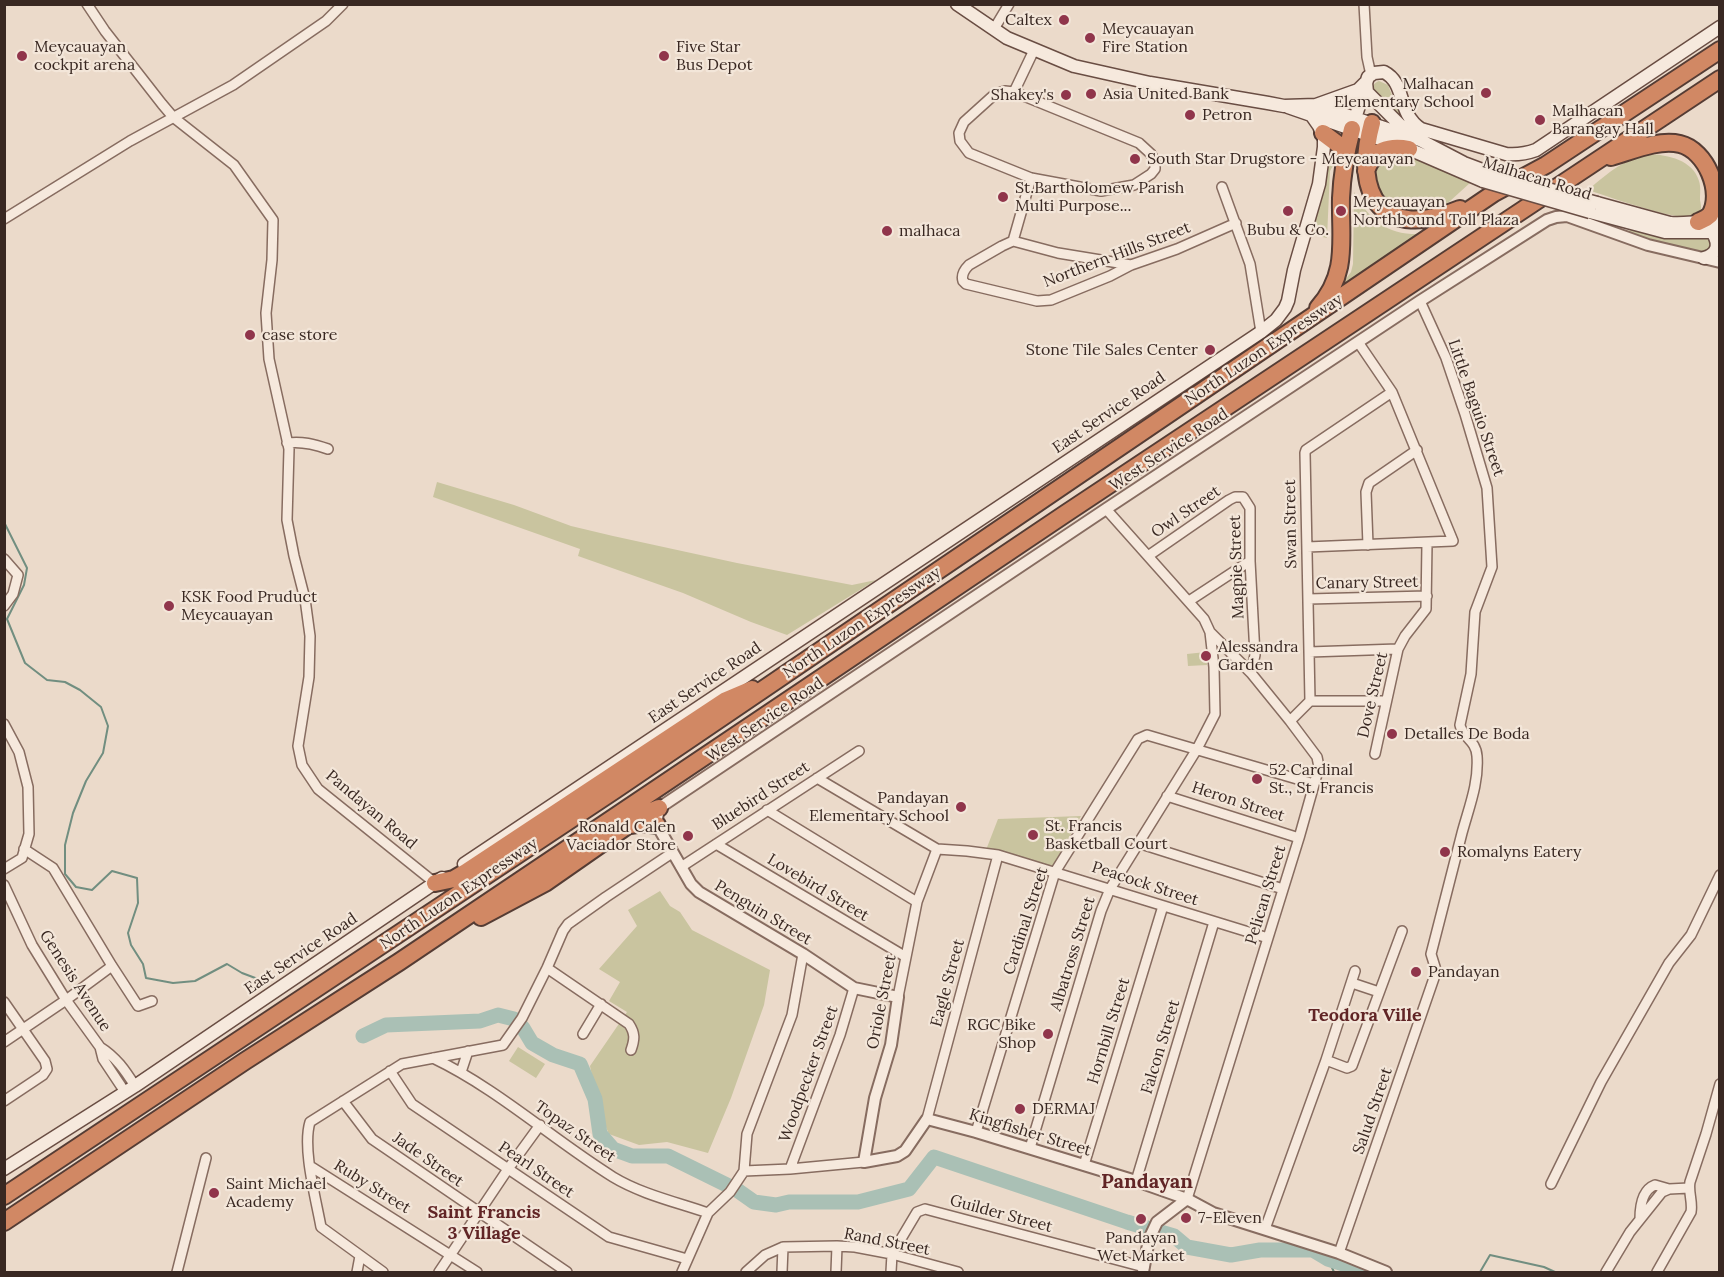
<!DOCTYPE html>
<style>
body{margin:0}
#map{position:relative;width:1724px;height:1277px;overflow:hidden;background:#ebdaca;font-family:Lora,serif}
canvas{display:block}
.frame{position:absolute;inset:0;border:6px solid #392822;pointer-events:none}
</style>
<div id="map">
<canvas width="1724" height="1277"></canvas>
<div class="frame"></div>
</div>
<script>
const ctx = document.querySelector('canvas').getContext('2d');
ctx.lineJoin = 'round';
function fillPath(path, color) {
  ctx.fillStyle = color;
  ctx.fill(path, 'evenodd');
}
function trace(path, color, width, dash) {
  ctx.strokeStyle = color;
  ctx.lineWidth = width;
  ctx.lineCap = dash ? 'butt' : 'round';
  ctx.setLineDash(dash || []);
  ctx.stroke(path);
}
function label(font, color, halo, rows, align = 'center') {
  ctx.font = font + ' Lora,serif';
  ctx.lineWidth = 4.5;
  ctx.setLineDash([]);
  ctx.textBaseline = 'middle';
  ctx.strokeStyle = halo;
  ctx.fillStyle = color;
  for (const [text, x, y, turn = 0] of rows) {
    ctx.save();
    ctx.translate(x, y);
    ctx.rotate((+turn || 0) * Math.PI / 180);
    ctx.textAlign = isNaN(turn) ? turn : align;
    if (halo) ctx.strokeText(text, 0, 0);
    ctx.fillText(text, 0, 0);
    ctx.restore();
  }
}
const green = new Path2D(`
 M1379,81L1388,85L1403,123C1395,116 1358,89 1379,81Z
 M1335,149L1334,164L1330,171L1327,238L1309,234L1328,153L1331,150Z
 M1405,153L1471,182L1449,202L1422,216L1381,203L1371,172L1387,155Z
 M1649,154C1668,155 1693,160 1699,181C1701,187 1700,194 1700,200C1701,205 1703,213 1696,216C1679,223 1608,196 1588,190C1609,172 1623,160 1649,154Z
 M1354,192C1371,222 1387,235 1421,234L1339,288L1351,272L1353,264Z
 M1632,230L1677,238H1707L1712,241V247L1703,253L1658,243L1626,231Z
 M437,482L514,505L571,526L613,536L737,563L852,585L876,580L787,635L751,622L683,593L578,556L580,549L433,497Z
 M1206,652L1207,665L1188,666L1187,654Z
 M1081,816L1052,868L986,850L998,819Z
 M660,891L670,906L680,912L692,930L770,970L764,1005L731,1098L708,1153L667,1142L639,1145L609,1134L600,1114L590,1066L627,1012L609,1001L620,982L599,969L637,926L628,910Z
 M518,1047L545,1064L536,1078L509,1061Z`);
const stream = new Path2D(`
 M4,522L27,568L24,585L7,619L25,663L47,680L65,682L80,690L101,707L108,726L103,753L86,781L73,813L65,845V874L76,887L92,890L112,871L137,878L138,903L128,933L131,945L143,964L146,978L173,983L195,981L227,964L242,973L266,982
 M1328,1259L1334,1272
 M1480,1272L1490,1255L1544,1267L1555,1272`);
const river = new Path2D(`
 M363,1036L386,1025L480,1021L498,1015L514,1019L523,1028L532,1043L553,1055L580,1064L595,1099L600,1134L613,1149L632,1156H668L737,1190L754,1202L776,1205L789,1202H858L909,1189L934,1157L1127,1222L1174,1236L1187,1247L1231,1255L1260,1250H1313L1328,1259L1368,1272`);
const minor = new Path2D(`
 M87,4L105,31L162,104L173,117L234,165L273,220L272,260L266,313L269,359L289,449L287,520L294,556L305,599L310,636L309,677L298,746L302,765L318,789L435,883
 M1364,4L1367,57L1371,75
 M994,29L1009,4
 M1005,91L1014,92L1139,143L1151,154L1155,162V169L1151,174L1134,185L1101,191L1031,178L969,153L960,141L959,133L964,122L995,94Z
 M1014,92L1034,50
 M1031,178L1013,241L1002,246L969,265C964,270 961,275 963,281L966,284L1037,301L1051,300L1110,276L1131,265L1177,249L1236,223
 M1222,187L1250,264L1261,332
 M4,219L130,141L233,85L326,21L343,4
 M1013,241L1058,253L1131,265
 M287,443C302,441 314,444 328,449
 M1368,545L1366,492L1369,483L1417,450
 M1307,547L1453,541L1392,392L1358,342
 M1148,556L1229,500L1235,497H1243L1250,508V561L1255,655L1251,673
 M4,559L18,575L13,594L4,606
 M1308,599L1427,596
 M1189,601L1250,561
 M1309,652L1398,649
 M1310,701L1305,453L1306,450L1392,392
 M1310,701H1386
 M1290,721L1310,701
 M4,724L19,752L28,787L29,834L22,858L4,869
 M1375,754L1398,649L1405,636L1426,609L1427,543
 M817,778L937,849L967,851L998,855L1268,938
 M1167,796L1299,838
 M767,810L917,902
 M1138,843L1283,889
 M716,844L906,957
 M24,849L53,868L112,966L138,1006L152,1001
 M681,867L859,751
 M4,885L32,945L66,1000L100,1047L103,1059L125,1092
 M547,968L629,1024C635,1033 635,1039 631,1050
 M1352,983L1379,992
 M898,997L917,902L937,849
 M4,1002L45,1061L47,1069L43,1075L4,1101
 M583,1034L601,1004
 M4,1042L66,1000L112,966
 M100,1047C116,1057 125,1070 135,1086
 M433,1058C498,1089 552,1139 613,1177C641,1194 676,1202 708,1213
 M1326,1060L1355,971
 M390,1071L412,1104L609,1237L687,1259
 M461,1072L468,1051
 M343,1101L372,1139L567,1272
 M927,1119L998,855
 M976,1132L1055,872L1138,739L1147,735L1314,784
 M1030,1148L1101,911L1110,889L1197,749L1215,714L1214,667L1210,632L1204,619L1106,509
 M1084,1165L1163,906
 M310,1166L477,1272
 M790,1169L840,1035L854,988
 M744,1171L747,1134L792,1015L803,954
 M1136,1181L1214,922
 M1551,1184L1601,1082L1669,963L1691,935L1720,875
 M1187,1199L1299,838L1319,767L1317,757L1290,721L1251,673L1210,632
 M1640,1219C1640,1206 1642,1190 1655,1185L1669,1189
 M1265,1229L1326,1060L1347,1068L1352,1066L1402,931
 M1339,1253L1434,978L1436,970L1431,954C1441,914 1452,873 1462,833C1469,807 1479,783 1477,756C1476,740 1462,737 1460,725L1471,674L1475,612L1492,567L1487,488L1465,414L1446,358L1420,301
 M177,1272L206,1158
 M357,1272L360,1256
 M383,1272L321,1227C316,1199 302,1148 310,1122L402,1064L503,1045L522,1018L547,968L563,931L568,924L606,897L672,853
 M439,1272L508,1169L540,1125
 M682,1272L708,1213L730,1192L744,1171L790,1169L864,1162
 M746,1272L765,1255L783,1247L837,1246L855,1247L892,1254L958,1272
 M782,1272L783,1247
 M836,1272L837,1246
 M891,1272L892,1254L917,1212L925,1209L1144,1267
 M1606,1272L1630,1232L1662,1192L1669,1189L1689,1188
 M1657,1272L1691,1212C1693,1202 1688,1192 1690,1182L1706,1134L1720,1084`);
const tertiary = new Path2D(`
 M1143,1272L1149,1239L1157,1222L1187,1199
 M1386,1272L1339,1253L1213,1213L1187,1199L1136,1181L976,1132L927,1119L905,1151L897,1156L864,1162L875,1098L891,1045L898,997L854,988L803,954L699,892L691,884L657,825V819L659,808L1106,509L1420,301L1547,220L1556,217L1567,216L1648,245L1720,262`);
const secondary = new Path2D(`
 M957,4L1007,38L1074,66L1150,83L1268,103L1284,106L1316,105L1420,140L1464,163L1488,172
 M1366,82L1367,92L1400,125L1410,132
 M1316,105L1358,90L1365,83
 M1288,107L1409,149L1483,181
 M1353,125L1368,77L1374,73L1384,72C1407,84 1396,112 1421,129L1506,154C1517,155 1525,154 1536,150L1720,27
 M1597,203L1670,223C1687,225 1703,219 1720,223
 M1590,212L1665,232H1709L1720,234
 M1704,258C1718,254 1720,244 1712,232
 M464,864L1261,332L1276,320L1285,308L1288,301L1294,270L1319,184L1324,147V138L1319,126L1312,116
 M4,1169L135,1086L442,878`);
const motorway = new Path2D(`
 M1372,123C1352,197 1383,241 1460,209
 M1323,133L1339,145L1346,154
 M1611,157C1632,151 1658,139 1680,144C1706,150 1724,193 1710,215C1706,219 1702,220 1698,222
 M1366,171C1373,150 1389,145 1409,149
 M1318,308C1349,273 1340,240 1341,198C1342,174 1346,152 1352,129
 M630,825L644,823L657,825
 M435,883L454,879L466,872L726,700L752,689
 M481,917L545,883L644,814L659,808
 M4,1196L615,790L1494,193L1546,165L1720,50
 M4,1222L245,1061L399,962L1065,514L1720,79`);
const secondaryBridge = new Path2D(`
 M1488,172L1597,203
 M1483,181L1590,212`);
const markers = [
 [1064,20,6,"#90354b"],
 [1090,38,6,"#90354b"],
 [22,56,6,"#90354b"],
 [664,56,6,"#90354b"],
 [1486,93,6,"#90354b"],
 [1091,94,6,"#90354b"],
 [1066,95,6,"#90354b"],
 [1190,115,6,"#90354b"],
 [1540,120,6,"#90354b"],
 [1135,159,6,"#90354b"],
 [1003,197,6,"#90354b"],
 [1288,211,6,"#90354b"],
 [1341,211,6,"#90354b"],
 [887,231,6,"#90354b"],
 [250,335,6,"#90354b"],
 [1210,350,6,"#90354b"],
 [169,606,6,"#90354b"],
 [1206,656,6,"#90354b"],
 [1392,734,6,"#90354b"],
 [1257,779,6,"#90354b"],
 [961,807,6,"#90354b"],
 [1033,835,6,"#90354b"],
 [688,836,6,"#90354b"],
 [1445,852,6,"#90354b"],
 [1416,972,6,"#90354b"],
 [1048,1034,6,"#90354b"],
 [1020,1109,6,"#90354b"],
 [214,1193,6,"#90354b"],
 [1186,1218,6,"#90354b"],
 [1141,1219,6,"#90354b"]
];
const poiNames = [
 ["Caltex",1052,20,"right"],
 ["Meycauayan",1102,29],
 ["Fire Station",1102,47],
 ["Meycauayan",34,47],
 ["cockpit arena",34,65],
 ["Five Star",676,47],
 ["Bus Depot",676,65],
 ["Malhacan",1474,84,"right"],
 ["Elementary School",1474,102,"right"],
 ["Asia United Bank",1103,94],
 ["Shakey's",1054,95,"right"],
 ["Malhacan",1552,111],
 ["Barangay Hall",1552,129],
 ["Petron",1202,115],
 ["South Star Drugstore - Meycauayan",1147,159],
 ["St.Bartholomew Parish",1015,188],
 ["Multi Purpose...",1015,206],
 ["Meycauayan",1353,202],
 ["Northbound Toll Plaza",1353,220],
 ["Bubu & Co.",1288,230,"center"],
 ["malhaca",899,231],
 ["case store",262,335],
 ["Stone Tile Sales Center",1198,350,"right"],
 ["KSK Food Pruduct",181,597],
 ["Meycauayan",181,615],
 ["Alessandra",1218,647],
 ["Garden",1218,665],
 ["Detalles De Boda",1404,734],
 ["52 Cardinal",1269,770],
 ["St., St. Francis",1269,788],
 ["Pandayan",949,798,"right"],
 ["Elementary School",949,816,"right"],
 ["St. Francis",1045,826],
 ["Basketball Court",1045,844],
 ["Ronald Calen",676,827,"right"],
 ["Vaciador Store",676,845,"right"],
 ["Romalyns Eatery",1457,852],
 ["Pandayan",1428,972],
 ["RGC Bike",1036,1025,"right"],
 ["Shop",1036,1043,"right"],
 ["DERMAJ",1032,1109],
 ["Saint Michael",226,1184],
 ["Academy",226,1202],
 ["7-Eleven",1198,1218],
 ["Pandayan",1141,1238,"center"],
 ["Wet Market",1141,1256,"center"]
];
const streetNames = [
 ["Malhacan Road",1537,179,17],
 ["Northern Hills Street",1117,255,-21],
 ["North Luzon Expressway",1264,350,-34],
 ["Little Baguio Street",1476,408,71],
 ["East Service Road",1109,413,-34],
 ["West Service Road",1169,450,-33],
 ["Owl Street",1186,512,-34],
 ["Swan Street",1291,524,-91],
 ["Magpie Street",1237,567,-92],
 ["Canary Street",1367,583,-1],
 ["North Luzon Expressway",862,623,-34],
 ["East Service Road",705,683,-34],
 ["Dove Street",1373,695,-77],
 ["West Service Road",765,720,-34],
 ["Bluebird Street",761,796,-33],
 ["Heron Street",1238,802,18],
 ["Pandayan Road",371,810,40],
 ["Peacock Street",1145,884,18],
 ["Lovebird Street",818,888,31],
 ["North Luzon Expressway",459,894,-34],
 ["Pelican Street",1266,895,-73],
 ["Penguin Street",763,913,31],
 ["Cardinal Street",1026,921,-72],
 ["East Service Road",301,954,-34],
 ["Albatross Street",1073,954,-73],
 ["Genesis Avenue",75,981,57],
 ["Eagle Street",948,983,-75],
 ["Oriole Street",882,1002,-79],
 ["Hornbill Street",1109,1031,-73],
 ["Falcon Street",1161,1047,-73],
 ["Woodpecker Street",809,1074,-70],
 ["Salud Street",1373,1111,-71],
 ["Topaz Street",575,1132,35],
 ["Kingfisher Street",1030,1133,17],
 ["Jade Street",428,1160,35],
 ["Pearl Street",536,1170,34],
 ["Ruby Street",372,1187,32],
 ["Guilder Street",1001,1214,15],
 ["Rand Street",887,1242,11]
];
const neighbourhoodNames = [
 ["Teodora Ville",1365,1016],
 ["Saint Francis",484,1213],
 ["3 Village",484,1234]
];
const quarterNames = [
 ["Pandayan",1147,1182]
];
fillPath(green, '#c9c49f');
trace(stream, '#718e80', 2);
trace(river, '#aac0b5', 15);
trace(minor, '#876c60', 12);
trace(tertiary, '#876c60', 14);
trace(secondary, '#694d43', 15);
trace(motorway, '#553c34', 20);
trace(minor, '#f6e9dd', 9);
trace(tertiary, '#f6e9dd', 10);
trace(secondary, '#f6e9dd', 12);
trace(motorway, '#d18864', 16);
trace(secondaryBridge, '#694d43', 15, []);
trace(secondaryBridge, '#f6e9dd', 12);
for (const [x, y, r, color] of markers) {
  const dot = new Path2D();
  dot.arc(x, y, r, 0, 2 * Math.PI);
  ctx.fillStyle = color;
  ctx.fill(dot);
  trace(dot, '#f3e6d9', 2);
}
label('16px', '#392822', '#f3e6d9', poiNames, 'left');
label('16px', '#392822', '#f3e6d9', streetNames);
label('bold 18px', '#612526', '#f3e6d9', neighbourhoodNames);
label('bold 20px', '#612526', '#f3e6d9', quarterNames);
</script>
